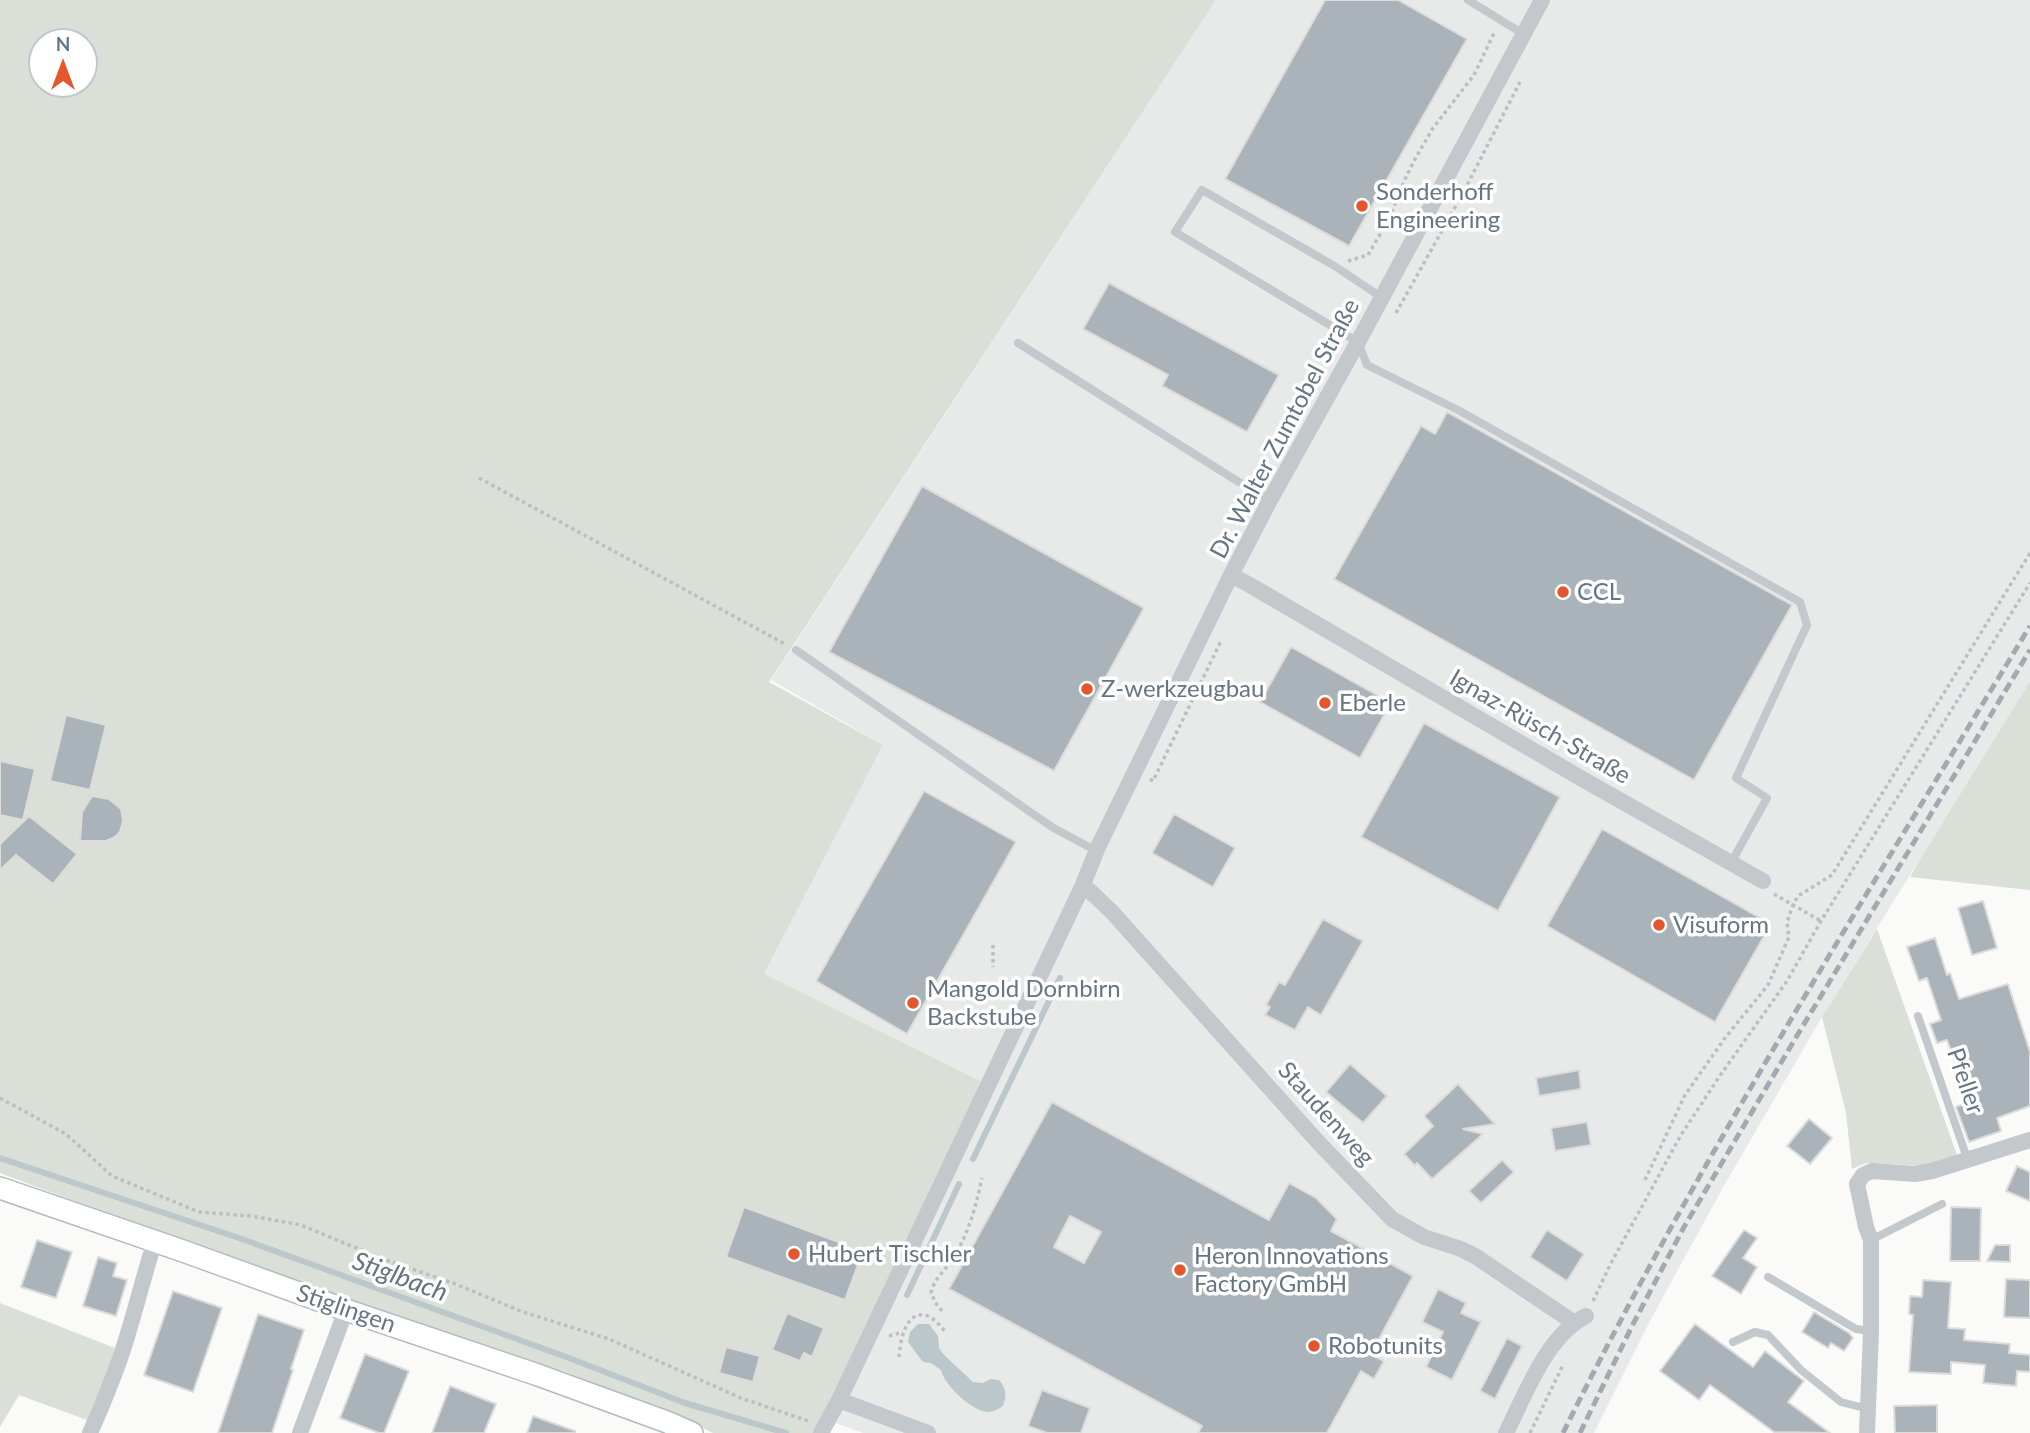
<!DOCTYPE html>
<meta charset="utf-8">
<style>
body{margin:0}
#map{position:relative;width:2030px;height:1433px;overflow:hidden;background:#fafaf8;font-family:Lato,sans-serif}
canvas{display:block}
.north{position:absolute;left:28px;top:28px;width:70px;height:70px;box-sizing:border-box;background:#fff;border:2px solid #c1c8cd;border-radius:50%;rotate:0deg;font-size:19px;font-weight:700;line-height:28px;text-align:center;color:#657683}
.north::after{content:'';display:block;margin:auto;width:24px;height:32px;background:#e4572e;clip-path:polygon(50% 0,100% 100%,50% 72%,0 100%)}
</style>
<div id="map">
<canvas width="2030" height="1433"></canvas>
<div class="north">N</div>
</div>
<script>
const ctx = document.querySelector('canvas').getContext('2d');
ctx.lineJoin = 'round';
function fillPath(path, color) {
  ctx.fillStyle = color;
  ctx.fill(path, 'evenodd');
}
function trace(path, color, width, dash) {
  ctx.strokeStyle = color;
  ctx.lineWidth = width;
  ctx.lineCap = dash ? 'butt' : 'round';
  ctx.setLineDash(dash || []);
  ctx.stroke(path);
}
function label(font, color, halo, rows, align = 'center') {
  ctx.font = font + ' Lato,sans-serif';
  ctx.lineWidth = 7;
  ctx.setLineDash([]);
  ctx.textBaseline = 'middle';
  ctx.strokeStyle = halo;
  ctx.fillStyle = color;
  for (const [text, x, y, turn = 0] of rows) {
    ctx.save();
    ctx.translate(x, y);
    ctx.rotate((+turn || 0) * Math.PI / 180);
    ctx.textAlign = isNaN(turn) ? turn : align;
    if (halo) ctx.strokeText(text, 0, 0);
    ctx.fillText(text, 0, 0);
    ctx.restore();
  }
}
const built = new Path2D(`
 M1216,0H2030V681L1822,1017L1725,1184L1652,1317L1594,1433H863L827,1420L764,974L883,745L771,680Z`);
const green = new Path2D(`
 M0,0H1216L769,682L883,745L764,974L986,1084L821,1433H713L681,1417L566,1372L354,1307L0,1173ZM42,42H84V84H42Z
 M2030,681V890L1910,877L1920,859Z
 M1877,929L1957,1155L1925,1166L1866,1163L1852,1169L1846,1113L1822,1017Z
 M0,1303L115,1348L105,1380L87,1420L19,1395L0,1427Z`);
const water = new Path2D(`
 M918,1324H929L938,1336L939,1348L944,1355L973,1382L983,1383L991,1379L999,1380C1006,1388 1007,1395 1003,1406C998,1409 994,1412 987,1412C971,1410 944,1385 941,1370L931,1363L923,1362L908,1342L910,1332Z`);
const stream = new Path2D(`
 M0,1158L239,1238L569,1358L685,1403L786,1433
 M973,1159L1060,978
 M907,1295L959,1184`);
const building = new Path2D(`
 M1325,0H1398L1467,39L1349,246L1225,179Z
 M1109,283L1279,375L1247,432L1162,386L1168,375L1083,329Z
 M1447,412L1792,605L1694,780L1334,579L1421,426L1435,434Z
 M922,486L1144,608L1054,771L829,652Z
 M1291,647L1391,703L1360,758L1260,702Z
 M66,715L106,725L90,790L50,781Z
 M1424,723L1560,797L1498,911L1361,837Z
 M0,761L35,769L23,820L0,815Z
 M924,791L1016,842L907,1034L816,981Z
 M92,796L109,799L121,809L123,821L120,832L115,837L106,841H80L82,812Z
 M1174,814L1235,848L1213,887L1152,853Z
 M29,816L77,854L53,884L16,855L0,870V844Z
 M1602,829L1771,924L1715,1022L1547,926Z
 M1983,901L1997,948L1972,955L1958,908Z
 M1323,919L1363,941L1321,1015L1308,1007L1295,1030L1265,1015L1270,1007L1266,1005L1279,982L1285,985Z
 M1935,938L1947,975L1950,973L1959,999L2008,984L2030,1052V1106L1997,1118L2001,1131L1969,1142L1956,1107L1969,1102L1947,1040L1937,1043L1930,1024L1941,1020L1927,978L1919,981L1907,947Z
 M1350,1064L1387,1096L1363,1123L1326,1092Z
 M1579,1070L1581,1089L1539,1096L1536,1078Z
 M1458,1084L1495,1124L1463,1129L1483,1134L1432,1179L1417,1163L1415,1166L1404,1154L1433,1126L1424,1116Z
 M1052,1102L1269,1220L1289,1183L1316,1198L1337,1219L1331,1231L1413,1276L1371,1354L1384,1361L1374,1379L1361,1371L1327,1433H1198L1202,1426L949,1289ZM1070,1216L1101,1232L1084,1263L1054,1247Z
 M1809,1119L1832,1138L1810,1164L1787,1146Z
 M1587,1122L1591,1145L1555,1151L1551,1128Z
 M1502,1160L1514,1172L1481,1203L1469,1191Z
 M2017,1166L2030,1172V1201L2006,1191Z
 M744,1207L863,1251L845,1300L726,1257Z
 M1951,1207L1981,1208L1980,1261H1950Z
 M1547,1230L1584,1254L1567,1281L1530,1257Z
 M1744,1230L1757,1238L1743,1258L1757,1267L1741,1294L1712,1276Z
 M37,1240L72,1252L56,1298L21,1287Z
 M1995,1245H2010V1262L1987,1261Z
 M98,1257L117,1263L113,1276L127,1280L116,1316L83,1306Z
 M2006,1279L2030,1280V1318L2004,1317Z
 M1923,1280L1951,1282L1948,1328L1965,1329L1964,1340L2010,1344L2009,1353L2030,1355V1372L2017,1371L2016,1386L1983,1383L1985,1365L1951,1362V1374L1909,1372L1913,1315L1909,1314L1910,1296L1922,1297Z
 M1438,1289L1466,1303L1461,1313L1481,1322L1452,1380L1426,1367L1443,1332L1422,1322Z
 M173,1291L222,1308L193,1392L144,1375Z
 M1814,1312L1849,1333L1853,1338L1844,1351L1831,1343L1828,1348L1802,1332Z
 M787,1313L824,1328L812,1357L804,1353L800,1361L772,1350Z
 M258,1314L304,1330L291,1369L293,1370L272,1433H218Z
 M1695,1324L1753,1367L1765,1351L1804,1381L1788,1402L1830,1433L1774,1432L1710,1385L1699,1400L1660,1371Z
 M1507,1338L1522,1346L1495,1399L1480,1391Z
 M726,1347L760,1356L753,1382L719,1373Z
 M365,1354L409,1371L384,1433H379L340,1418Z
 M450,1386L496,1404L484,1433H432Z
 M1042,1390L1090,1408L1081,1433H1047L1028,1426Z
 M1937,1405V1433H1895L1894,1406Z
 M533,1416L575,1431V1433H527Z`);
const path = new Path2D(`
 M1348,261L1368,255L1389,219L1405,179L1415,159L1433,128L1474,75L1495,31
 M1396,313L1462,195L1520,82
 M479,478L785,644
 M1150,779L1153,781L1221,641
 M1774,894L1821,921
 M993,945V967
 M0,1098L66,1134L112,1176L199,1212L251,1216L301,1225L380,1258L453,1283L523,1312L609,1339L741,1398L808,1421
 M1645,1180L1685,1095L1725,1038L1768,985L1789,937L1787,922L1793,905L1798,896L1832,875L2030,553
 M1593,1301L1610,1265L1681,1135L1719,1077L1787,981L1821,921L2030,583
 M942,1311L937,1305L931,1293C934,1279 943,1273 951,1261C969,1234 975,1209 982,1178
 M889,1336L903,1332
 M899,1357C900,1343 905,1308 928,1316C935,1319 940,1326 945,1331
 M1530,1433L1563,1365`);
const service = new Path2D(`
 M1468,0L1525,35
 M1381,297L1333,265L1202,190L1175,232L1358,342L1367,365L1458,410L1800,602L1807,625L1736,778L1767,798L1731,863
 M1018,343L1234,479L1270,500
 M796,650L1052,827L1089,847H1098
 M1918,1016L1968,1161
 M1871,1240L1942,1204
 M1768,1277L1856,1329L1871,1331
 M1733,1342L1755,1332L1768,1335L1801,1370L1841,1402L1868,1409`);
const minor = new Path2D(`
 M1231,575L1248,584L1584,780L1763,881
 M1082,887L1091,892L1112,912L1318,1142L1392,1219L1424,1237L1461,1249L1475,1256L1573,1322
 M839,1400L928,1433
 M90,1433C105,1399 119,1366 129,1330C138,1301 145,1271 155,1241
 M300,1433L346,1310
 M821,1433L839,1400L1082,887L1098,847L1231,575L1270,500L1358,342L1542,0
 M1506,1433C1525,1395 1547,1335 1586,1316
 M1867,1433L1871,1331V1240L1866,1227L1857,1184L1863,1175L1872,1171L1915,1174L1932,1171L2030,1140`);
const secondary = new Path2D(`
 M0,1188L183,1251L346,1310L538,1375L667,1422L692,1433`);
const rail = new Path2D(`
 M1563,1433C1701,1154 1869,892 2030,626
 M1580,1433L1632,1326L1684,1227L1798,1034L2030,650`);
const markers = [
 [1362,206,7,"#e4572e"],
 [1563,592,7,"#e4572e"],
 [1087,689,7,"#e4572e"],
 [1325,703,7,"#e4572e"],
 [1659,925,7,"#e4572e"],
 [913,1003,7,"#e4572e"],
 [794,1254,7,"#e4572e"],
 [1180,1270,7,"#e4572e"],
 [1314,1346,7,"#e4572e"]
];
const poiNames = [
 ["Sonderhoff",1376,192],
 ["Engineering",1376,220],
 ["CCL",1577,592],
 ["Z-werkzeugbau",1101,689],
 ["Eberle",1339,703],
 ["Visuform",1673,925],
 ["Mangold Dornbirn",927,989],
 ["Backstube",927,1017],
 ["Hubert Tischler",808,1254],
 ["Heron Innovations",1194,1256],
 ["Factory GmbH",1194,1284],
 ["Robotunits",1328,1346]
];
const streetNames = [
 ["Dr. Walter Zumtobel Straße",1285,429,-62],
 ["Ignaz-Rüsch-Straße",1540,727,30],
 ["Pfeller",1965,1081,71],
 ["Staudenweg",1326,1114,48],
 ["Stiglingen",346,1309,19]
];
const waterNames = [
 ["Stiglbach",400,1277,20]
];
fillPath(built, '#e8e9e9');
fillPath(green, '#dadfd7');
fillPath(water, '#bbc7cb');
trace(stream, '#bbc7cb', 6);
fillPath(building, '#aab3b9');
trace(building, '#dcdcda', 2);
trace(secondary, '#b3babf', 24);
trace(path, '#bbbfc2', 3.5, [3.5, 3.5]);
trace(service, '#c3c8cc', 8);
trace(minor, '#c3c8cc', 16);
trace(secondary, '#fff', 21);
trace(rail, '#a2aab0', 5, [10, 5]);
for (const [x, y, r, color] of markers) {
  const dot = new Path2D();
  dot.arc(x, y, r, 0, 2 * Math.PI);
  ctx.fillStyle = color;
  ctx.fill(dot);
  trace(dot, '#fff', 2.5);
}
label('24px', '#657683', '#fff', poiNames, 'left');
label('24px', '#657683', '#fff', streetNames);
label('italic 26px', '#60757c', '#fff', waterNames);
</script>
